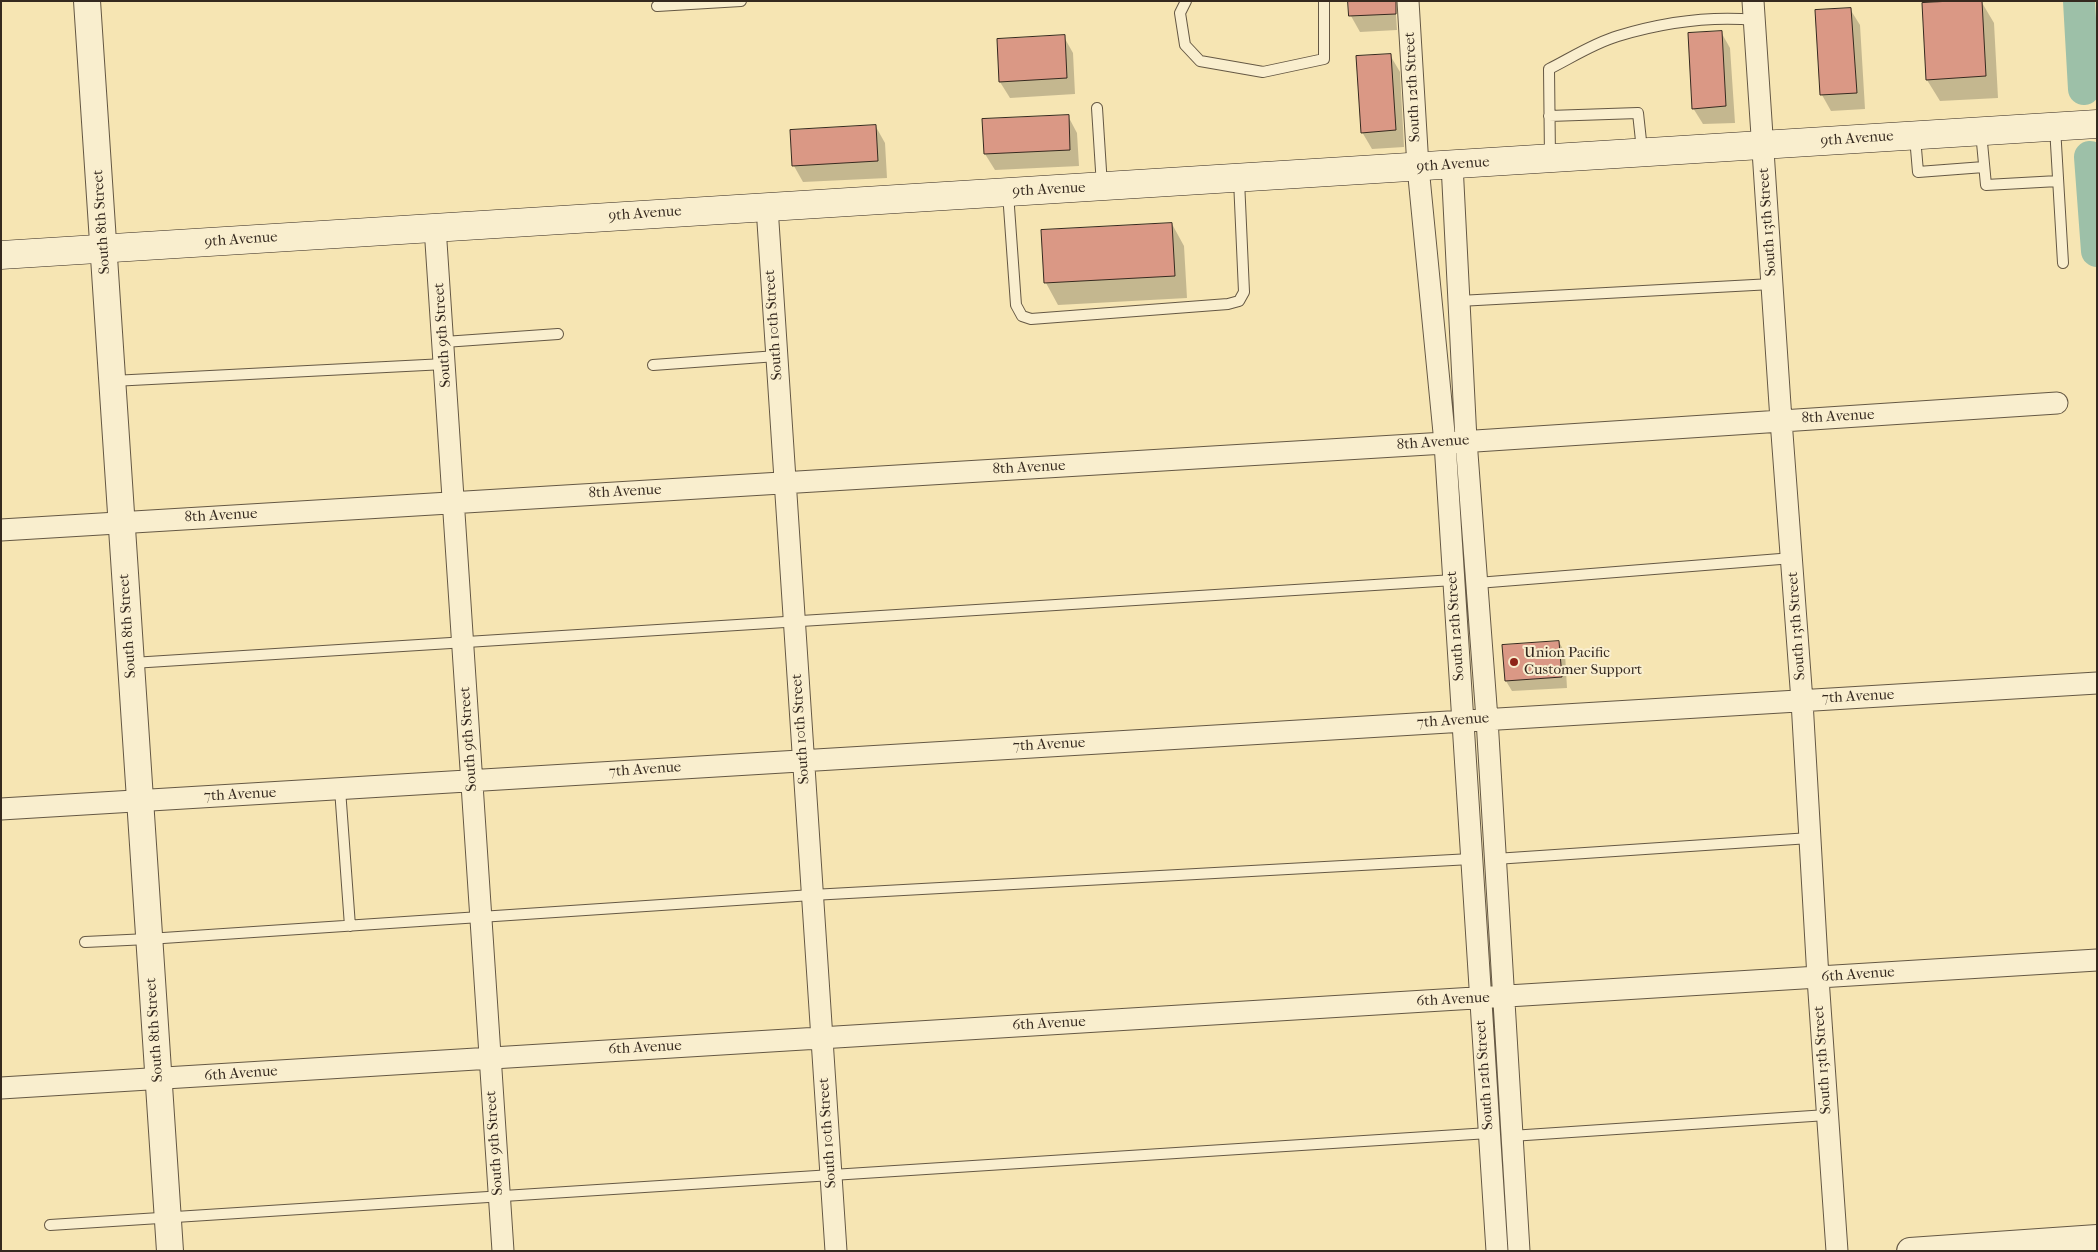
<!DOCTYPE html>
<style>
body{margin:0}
#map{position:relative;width:2098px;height:1252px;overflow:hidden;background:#f6e5b3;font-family:"IM FELL French Canon",serif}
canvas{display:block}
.frame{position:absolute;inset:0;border:2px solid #35291f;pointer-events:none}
</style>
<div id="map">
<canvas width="2098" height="1252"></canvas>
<div class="frame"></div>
</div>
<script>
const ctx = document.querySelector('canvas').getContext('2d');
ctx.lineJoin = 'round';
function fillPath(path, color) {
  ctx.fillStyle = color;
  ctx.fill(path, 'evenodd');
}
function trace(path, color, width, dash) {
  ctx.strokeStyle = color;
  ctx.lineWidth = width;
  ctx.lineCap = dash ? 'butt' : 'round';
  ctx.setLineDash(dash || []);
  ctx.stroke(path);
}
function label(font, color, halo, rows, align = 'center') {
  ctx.font = font + ' "IM FELL French Canon",serif';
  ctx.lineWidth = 4;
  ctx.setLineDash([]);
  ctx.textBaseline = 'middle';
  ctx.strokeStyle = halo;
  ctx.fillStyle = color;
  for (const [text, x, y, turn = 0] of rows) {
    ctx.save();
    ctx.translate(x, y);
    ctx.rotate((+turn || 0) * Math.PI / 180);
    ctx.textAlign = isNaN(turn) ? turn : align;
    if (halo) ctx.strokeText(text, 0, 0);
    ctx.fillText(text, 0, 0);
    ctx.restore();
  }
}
const shadow = new Path2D(`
 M1350,1H1395L1397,30L1360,32L1351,16Z
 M1981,1L1994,23L1998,98L1940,101L1927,80Z
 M1850,9L1860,25L1865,109L1831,111L1822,95Z
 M1721,32L1730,48L1735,123L1703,124L1693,108Z
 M1064,37L1073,53L1075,94L1010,98L1000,82Z
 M1390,55L1400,72L1404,147L1372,149L1362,132Z
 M1068,116L1077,133L1079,166L995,170L985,154Z
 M876,127L885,143L887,178L803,182L794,166Z
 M1172,224L1184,246L1187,298L1058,305L1046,283L1043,231Z
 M1559,642L1565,653L1567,688L1512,691L1506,681Z`);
const river = new Path2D(`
 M2079,1L2084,89
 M2090,157L2097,251`);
const building = new Path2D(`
 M1348,1H1396V14L1349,16Z
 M1952,1H1982L1986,76L1926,80L1922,3Z
 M1851,8L1857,93L1820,95L1815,10Z
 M1722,31L1726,106L1692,109L1688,33Z
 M1065,35L1067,78L999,82L997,39Z
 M1391,54L1396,130L1361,133L1356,56Z
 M1069,115L1070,150L984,154L982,119Z
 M876,125L878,161L792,166L790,130Z
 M1172,223L1175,276L1044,283L1041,230Z
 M1559,641L1562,677L1505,681L1502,645Z`);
const service = new Path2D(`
 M1186,1L1180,13L1185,45L1200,61L1263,72L1324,59V1
 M657,6L741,1
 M1097,108L1102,186
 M1549,116L1638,113L1642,150
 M2055,127L2063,263
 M1981,132L1986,185L2058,181
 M1915,137L1918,172L1984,167
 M1550,158L1549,69C1571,58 1594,43 1618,36C1661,23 1710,16 1755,20
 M1008,193L1016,305L1022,316L1031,319L1228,304L1239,301L1244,292L1239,180
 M1459,301L1772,284
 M444,342L558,334
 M653,365L777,356
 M112,381L445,364
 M1477,583L1793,558
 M132,663C572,632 1013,608 1454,580
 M340,789L350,926
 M1495,859L1810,838
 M85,942L148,939L812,895L1471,859
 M1511,1136L1827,1115
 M50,1225L1489,1133`);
const minor = new Path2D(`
 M1408,1L1418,167L1445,443L1497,1251
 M1753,1L1781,420L1802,701L1818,978L1837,1251
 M1452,164L1466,440L1487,719L1519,1251
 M767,207L836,1251
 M435,227L503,1251
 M1,530L1445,443L2057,403
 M1,809L2097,683
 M1,1088L2097,960`);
const tertiary = new Path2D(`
 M87,1L170,1251
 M1910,1251L2097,1238`);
const secondary = new Path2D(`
 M1,255L2097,124`);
const markers = [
 [1514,662,5,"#8f2418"]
];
const streetNames = [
 ["South 12th Street",1413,87,-93],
 ["9th Avenue",1857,139,-4],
 ["9th Avenue",1453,165,-4],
 ["9th Avenue",1049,190,-3],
 ["9th Avenue",645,214,-4],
 ["South 8th Street",102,222,-94],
 ["South 13th Street",1768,222,-94],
 ["9th Avenue",241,240,-4],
 ["South 10th Street",774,325,-94],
 ["South 9th Street",443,335,-94],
 ["8th Avenue",1838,417,-3],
 ["8th Avenue",1433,443,-4],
 ["8th Avenue",1029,468,-3],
 ["8th Avenue",625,492,-3],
 ["8th Avenue",221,516,-3],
 ["South 8th Street",128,626,-94],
 ["South 12th Street",1456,626,-94],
 ["South 13th Street",1797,626,-94],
 ["7th Avenue",1858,697,-3],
 ["7th Avenue",1453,721,-4],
 ["South 10th Street",801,729,-94],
 ["South 9th Street",469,739,-94],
 ["7th Avenue",1049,745,-3],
 ["7th Avenue",645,770,-4],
 ["7th Avenue",240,795,-3],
 ["6th Avenue",1858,975,-4],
 ["6th Avenue",1453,1000,-3],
 ["6th Avenue",1049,1024,-3],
 ["South 8th Street",155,1030,-94],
 ["6th Avenue",645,1048,-3],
 ["South 13th Street",1823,1060,-94],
 ["6th Avenue",241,1074,-4],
 ["South 12th Street",1485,1075,-94],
 ["South 10th Street",828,1133,-94],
 ["South 9th Street",495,1143,-94]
];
const poiNames = [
 ["Union Pacific",1524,653],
 ["Customer Support",1524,670]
];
fillPath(shadow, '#0003');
trace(river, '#9dc0a8', 32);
fillPath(building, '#da9885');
trace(building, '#35291f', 1);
trace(service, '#655844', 12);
trace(minor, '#655844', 23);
trace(tertiary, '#655844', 28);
trace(secondary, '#35291f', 29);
trace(service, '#f9eece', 10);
trace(minor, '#f9eece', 21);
trace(tertiary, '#f9eece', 26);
trace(secondary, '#f9eece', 28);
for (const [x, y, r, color] of markers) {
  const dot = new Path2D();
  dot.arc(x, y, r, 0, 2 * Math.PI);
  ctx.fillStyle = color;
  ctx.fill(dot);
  trace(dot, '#f9eece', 2);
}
label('15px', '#35291f', '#f9eece', streetNames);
label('15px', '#35291f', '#f9eece', poiNames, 'left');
</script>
